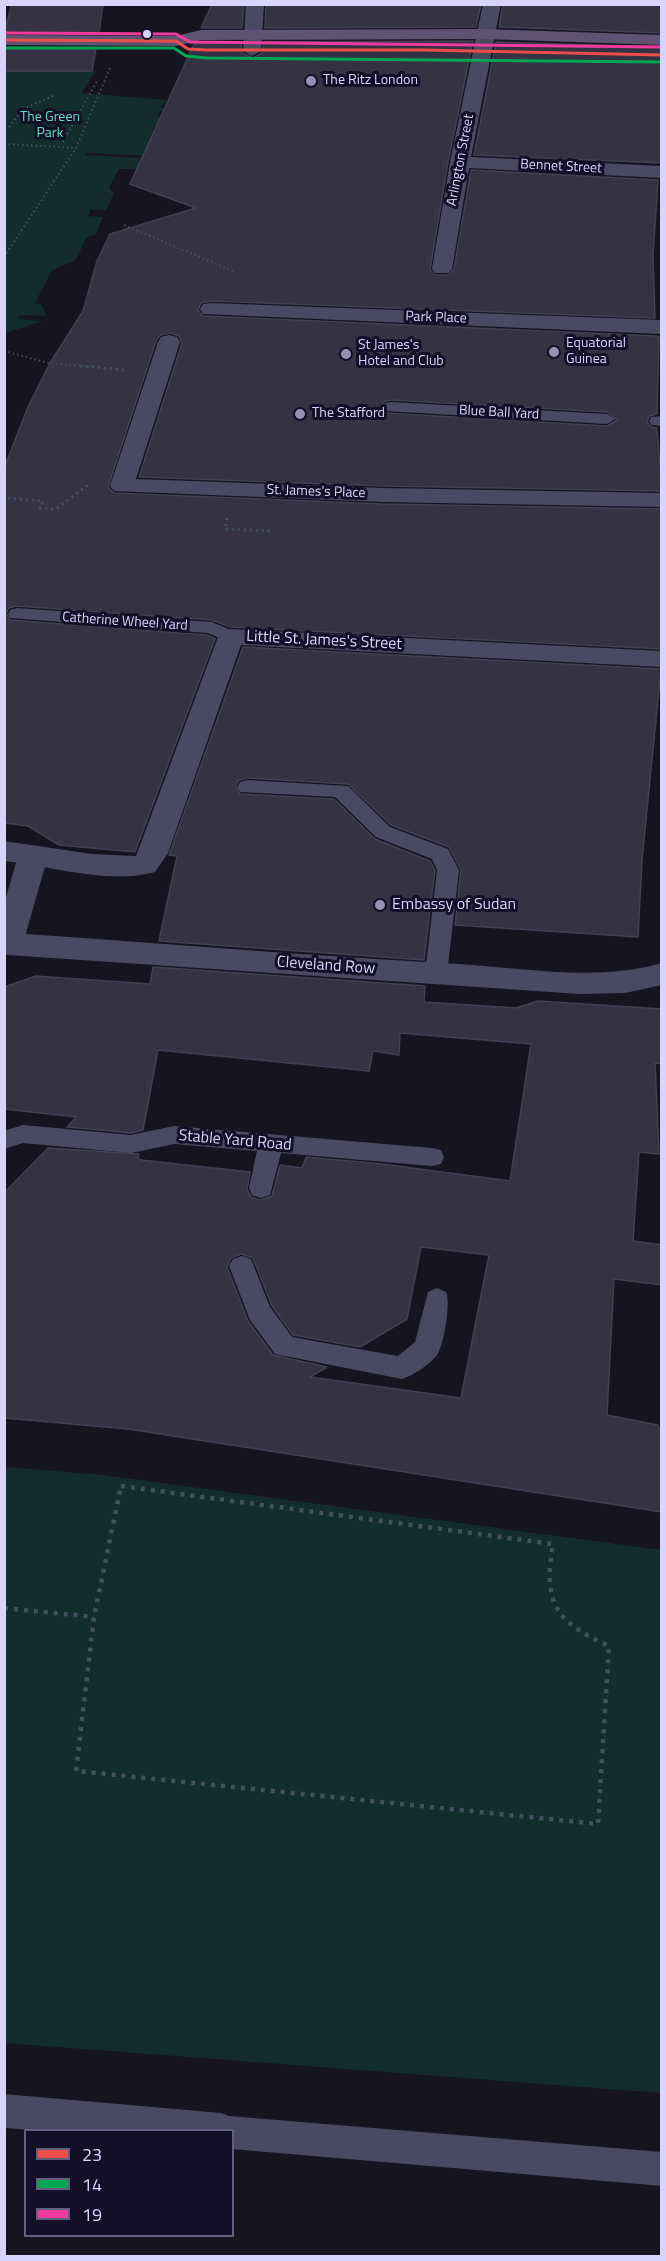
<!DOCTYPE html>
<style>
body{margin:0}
#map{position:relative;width:666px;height:2261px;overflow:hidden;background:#161421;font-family:"Titillium Web",sans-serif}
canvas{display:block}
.frame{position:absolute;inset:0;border:6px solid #d9d4ff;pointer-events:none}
.legend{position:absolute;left:24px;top:2129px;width:210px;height:108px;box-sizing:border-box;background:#130f26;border:2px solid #625e7d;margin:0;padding:8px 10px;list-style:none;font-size:18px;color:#d9d4ff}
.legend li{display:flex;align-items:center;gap:12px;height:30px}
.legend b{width:30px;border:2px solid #625e7d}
</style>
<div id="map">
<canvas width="666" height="2261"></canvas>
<div class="frame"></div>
<ul class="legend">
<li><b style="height:8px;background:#ec4f4b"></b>23</li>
<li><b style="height:8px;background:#00a651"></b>14</li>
<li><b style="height:8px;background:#f13a9d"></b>19</li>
</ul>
</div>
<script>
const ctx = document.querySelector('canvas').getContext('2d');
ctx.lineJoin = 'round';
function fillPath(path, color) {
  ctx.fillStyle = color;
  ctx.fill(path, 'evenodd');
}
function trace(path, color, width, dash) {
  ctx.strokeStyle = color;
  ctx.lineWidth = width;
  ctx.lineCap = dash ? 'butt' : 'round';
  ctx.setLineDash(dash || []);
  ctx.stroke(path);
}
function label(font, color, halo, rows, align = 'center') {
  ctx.font = font + ' "Titillium Web",sans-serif';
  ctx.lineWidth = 6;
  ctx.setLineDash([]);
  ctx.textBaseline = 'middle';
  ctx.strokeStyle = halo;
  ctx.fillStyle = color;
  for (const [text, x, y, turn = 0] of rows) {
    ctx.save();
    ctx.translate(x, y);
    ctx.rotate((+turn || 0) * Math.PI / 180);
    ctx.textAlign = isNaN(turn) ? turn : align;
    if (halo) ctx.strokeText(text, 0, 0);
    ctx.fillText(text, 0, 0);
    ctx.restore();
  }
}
const green = new Path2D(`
 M5,71H96L81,93L167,100L161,106L164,110L159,112L158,116L163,118L161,125L154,127L153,131L158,134L157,156L87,153L85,155L140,158L144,161L140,169H119L109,188L114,193L106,210L91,209L88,216L103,217L96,234L86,238L76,260L52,270L35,303L42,305L46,316L20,315L18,319L43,321L5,333Z
 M5,1467L102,1475L661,1550V2093L5,2043Z`);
const building = new Path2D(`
 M12,4H103L99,33H4Z
 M212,4H244L242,28H201Z
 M266,4H481L476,27L265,28Z
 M503,4H662V33L499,27Z
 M473,41L448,162L430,270L435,275H449L454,269L471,170L658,180L653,256L655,318L211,301L201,303L198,310L203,316L656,336L659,337L657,414L649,416L647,422L651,427L657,428L662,491L383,486L139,477L182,343L179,336L170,333L160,335L156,341L108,487L114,493L383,504L662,509V649L230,627L212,620L16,606L9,608L6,613L10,620L207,635L215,639L135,852L59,845L28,826L4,823V468L28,407L50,363L83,311L97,261L110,234L196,208L130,184L194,44L241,42L242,53L253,58L262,53L264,42ZM391,400L607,412L617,420L607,426L385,413L381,406L385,401Z
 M496,42L662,47V163L474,155Z
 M4,47L96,48L92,71H4Z
 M243,647L661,669L642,860L638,937L455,925L461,870L449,847L391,825L348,784L247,778L239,780L235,786L240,794L334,799L375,839L430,861L435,870L424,960L159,941L177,856L169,855Z
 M153,967L425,986L424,1002L516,1008L538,1001L662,1009V1064L655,1063L659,1154L639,1152L633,1241L662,1245V1285L614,1279L607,1415L658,1425L662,1440V1512L128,1429L4,1418V1193L48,1148L139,1154L138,1158L141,1160L250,1172L247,1189L251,1197L260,1200L272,1196L280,1165L302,1168L306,1157L382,1164L510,1181L531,1044L400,1033L399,1055L373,1051L369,1071L158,1050L143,1130L131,1133L67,1127L76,1117L4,1109V987L36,976L150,984ZM421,1247L489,1255L461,1398L310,1377L327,1367L273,1355L248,1321L227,1267L231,1258L241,1254L253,1258L272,1306L293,1335L360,1347L407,1319Z`);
const pathFar2 = new Path2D(`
 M9,127L23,109L55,95
 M63,142L97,81
 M4,144L76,148
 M124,225L235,272
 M4,257L76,148L110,68
 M4,351L48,363L97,367`);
const pathFar1 = new Path2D(`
 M80,366L125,370
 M8,498L43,501L40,508L56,509L88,485
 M227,518L225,529L271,531`);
const path = new Path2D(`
 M121,1486L553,1544C543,1603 555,1622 609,1646L598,1824L76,1771L94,1617Z
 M4,1608L94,1617`);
const service = new Path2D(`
 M391,402L607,414L615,419L607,424L385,411L383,407L385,403Z
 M662,416V426L651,425L649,421L651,417Z
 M17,608L212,622L238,633L240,637L231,643L208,633L10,618L8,614L10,610Z
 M247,780L348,786L390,827L448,849L459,870L447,974L444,980L436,982L428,980L425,974L437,870L432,859L376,837L335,797L240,792L237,787L240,782Z
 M23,1125L131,1135L174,1126L432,1148L441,1150L444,1157L441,1164L432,1166L281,1153L270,1195L261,1198L252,1195L249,1188L257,1151L174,1144L131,1153L23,1143L4,1149V1131Z
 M242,1256L251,1259L270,1307L292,1337L398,1356L415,1342L428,1292L437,1288L446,1292C451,1302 444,1345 437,1355C429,1365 414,1375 402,1379L275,1354L250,1320L229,1266L233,1259Z
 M4,2094L221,2113L229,2116L662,2152V2186L232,2149V2130H33L4,2128Z`);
const pedestrian = new Path2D(`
 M33,846L43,849L48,856L26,933L22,941L11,944L4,942V904L18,856L23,849Z`);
const minor = new Path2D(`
 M483,4H501L471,157L662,166V178L469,168L452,269L449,273H435L432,269L450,162Z
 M211,303L662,320V334L203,314L200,309L203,304Z
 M169,335L177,337L180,342L136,479L383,488L662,493V507L383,502L114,491L110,486L158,342L161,337Z
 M231,629L662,651V667L241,645L168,853L155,872C108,885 52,866 4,861V841L92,854L136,856L218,637L222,631Z
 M4,919L22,925L26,934C170,944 314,956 458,964C524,968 597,982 662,963V985L625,993L580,994L8,955L4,954Z`);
const tertiary = new Path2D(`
 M246,4H264L261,51L252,56L243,51Z`);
const primary = new Path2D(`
 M485,29L662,35V45L485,39L201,40L176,46L4,45V35L176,36L201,30Z`);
const bus1 = new Path2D(`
 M4,40L176,41L188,49L207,50H425L662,55`);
const bus2 = new Path2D(`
 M4,48H174L186,56L207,58L662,62`);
const bus3 = new Path2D(`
 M4,33L176,34L190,42L662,47`);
const markers = [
 [147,34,5,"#d9d4ff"],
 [311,81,6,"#9591b1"],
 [554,352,6,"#9591b1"],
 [346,354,6,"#9591b1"],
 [300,414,6,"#9591b1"],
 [380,905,6,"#9591b1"]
];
const farPoinames = [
 ["The Ritz London",323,81],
 ["Equatorial",566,344],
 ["Guinea",566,360],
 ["St James's",358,346],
 ["Hotel and Club",358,362],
 ["The Stafford",312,414]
];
const farParknames = [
 ["The Green",50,118],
 ["Park",50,134]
];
const farStreetnames = [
 ["Arlington Street",461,160,-79],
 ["Bennet Street",561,167,3],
 ["Park Place",436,318,2],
 ["Blue Ball Yard",499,413,3],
 ["St. James's Place",316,492,2],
 ["Catherine Wheel Yard",125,622,4]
];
const streetNames = [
 ["Little St. James's Street",324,641,3],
 ["Cleveland Row",326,966,4],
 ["Stable Yard Road",235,1141,5]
];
const poiNames = [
 ["Embassy of Sudan",392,905]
];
fillPath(green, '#132c2d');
fillPath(building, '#343243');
trace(building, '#433f54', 1.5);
trace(pathFar2, '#44505f', 2, [1.5, 3]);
trace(pathFar1, '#44505f', 3, [2, 4]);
trace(path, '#44505f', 4.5, [4, 6]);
fillPath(service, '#4a4962');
fillPath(pedestrian, '#4a4962');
fillPath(minor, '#4a4962');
fillPath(tertiary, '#4a4962');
fillPath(primary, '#5e5373');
trace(bus1, '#ec4f4b', 3);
trace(bus2, '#00a651', 3);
trace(bus3, '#f13a9d', 3);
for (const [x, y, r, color] of markers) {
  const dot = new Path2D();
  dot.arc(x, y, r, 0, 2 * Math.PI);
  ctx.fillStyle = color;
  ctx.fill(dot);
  trace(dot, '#130f26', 2);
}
label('14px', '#d9d4ff', '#130f26', farPoinames, 'left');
label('14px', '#5fe0c0', '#130f26', farParknames);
label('14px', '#d9d4ff', '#130f26', farStreetnames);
label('16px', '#d9d4ff', '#130f26', streetNames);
label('16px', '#d9d4ff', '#130f26', poiNames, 'left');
</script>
